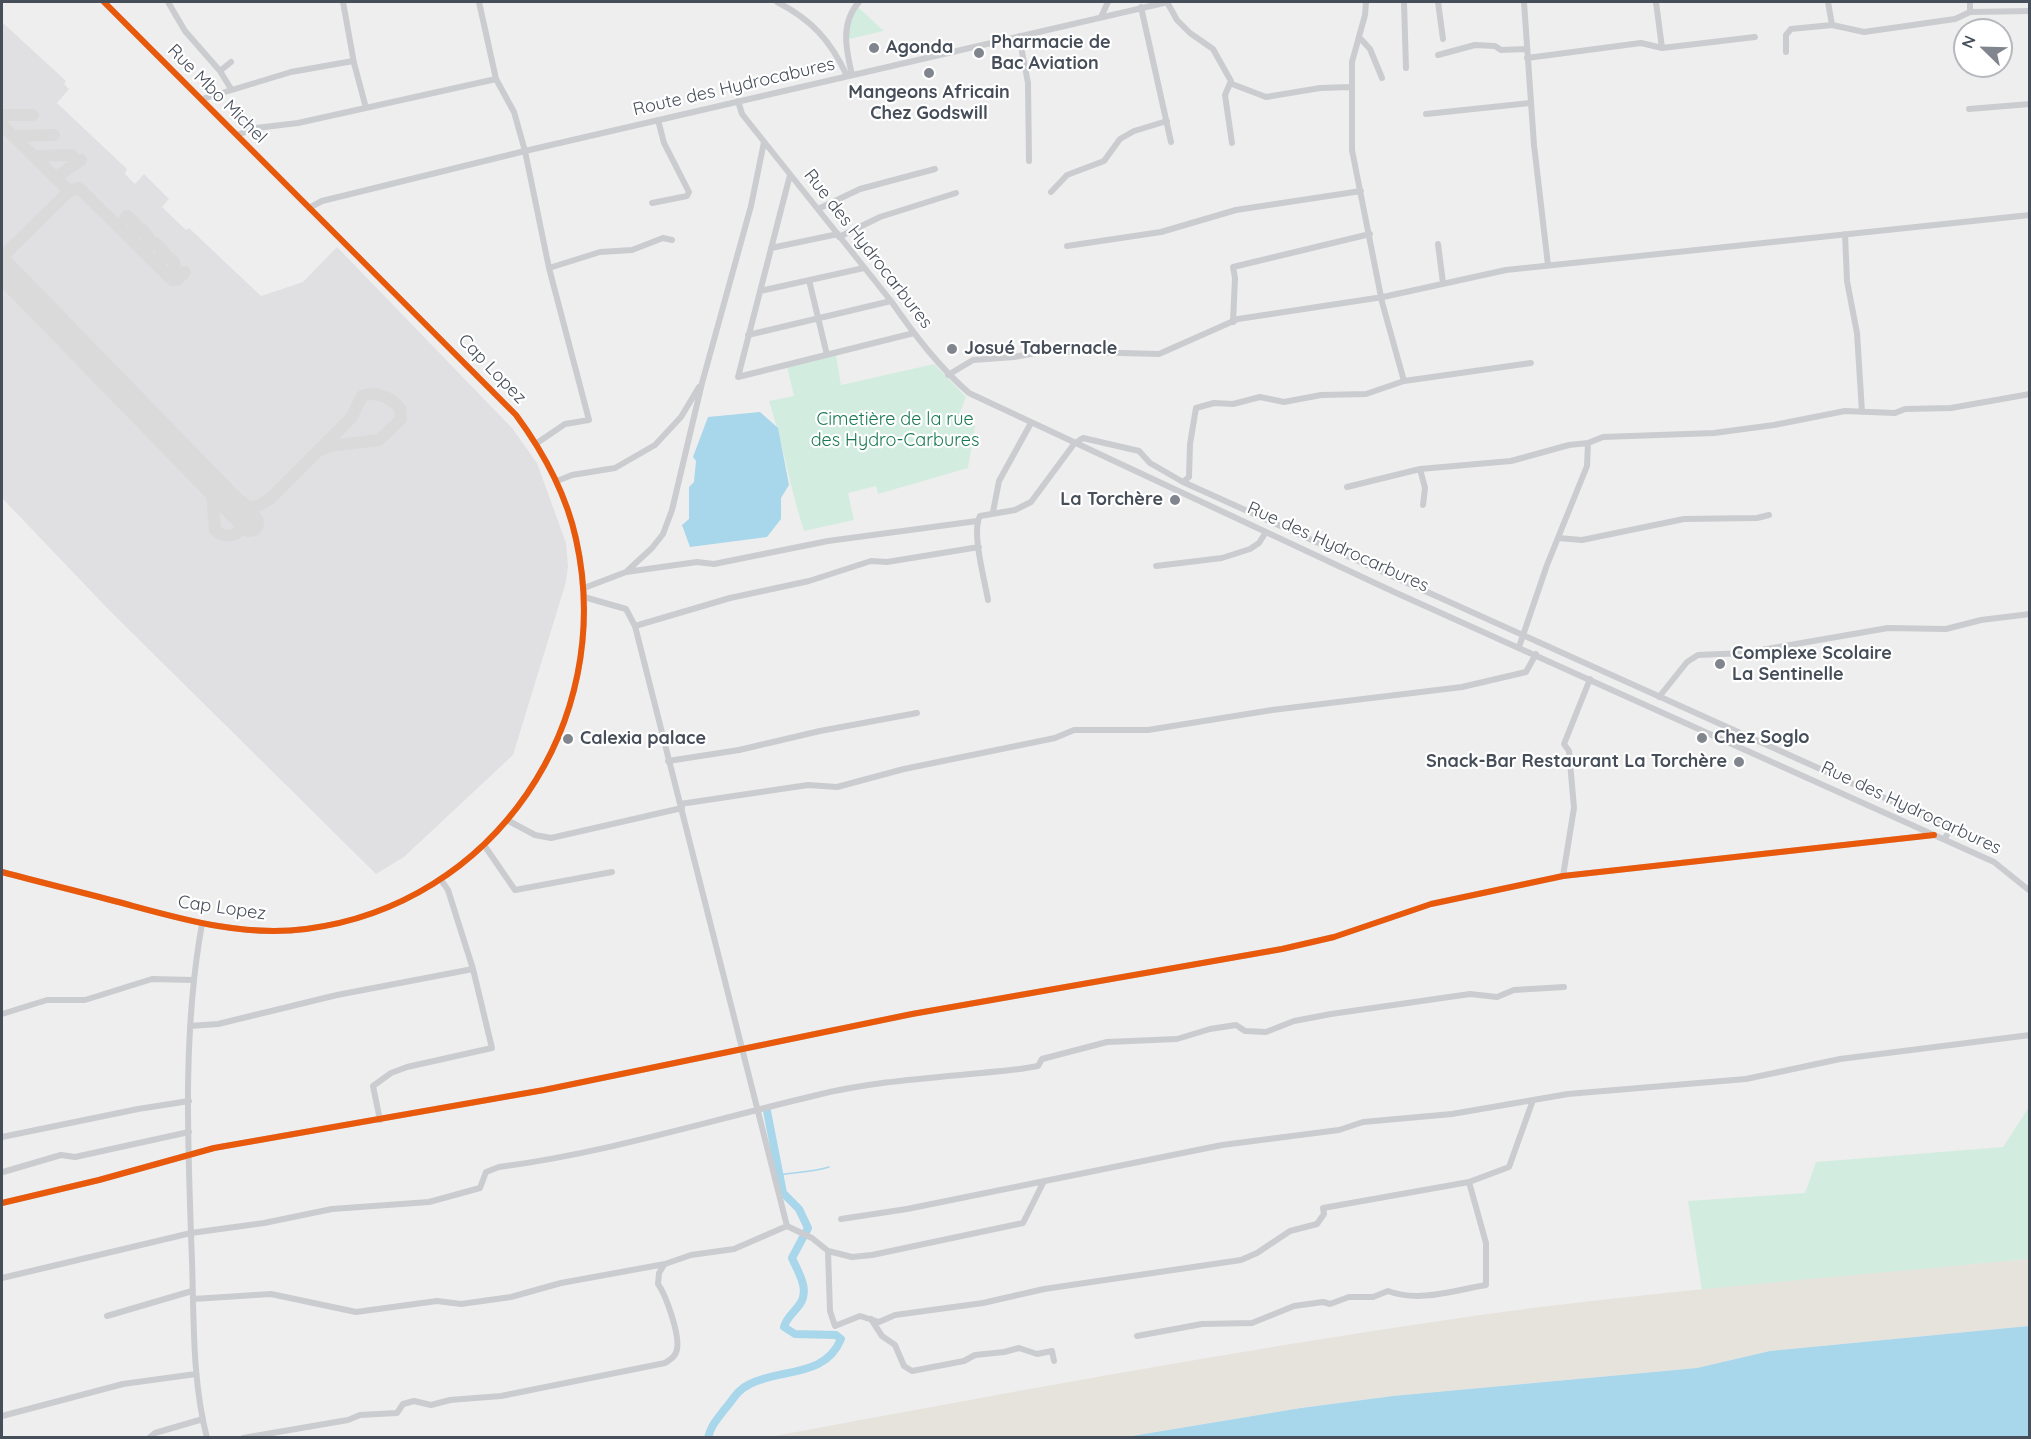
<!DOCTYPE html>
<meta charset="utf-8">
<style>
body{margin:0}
#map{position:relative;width:2031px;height:1439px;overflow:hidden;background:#efeeee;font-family:Quicksand,sans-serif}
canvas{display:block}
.frame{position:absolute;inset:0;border:3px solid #464e5a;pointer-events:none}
.north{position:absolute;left:1953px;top:18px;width:60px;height:60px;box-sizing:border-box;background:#fff;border:2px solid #b5b8bd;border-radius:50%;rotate:293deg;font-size:16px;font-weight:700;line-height:24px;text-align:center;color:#464e5a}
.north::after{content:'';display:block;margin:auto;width:21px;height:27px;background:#81868e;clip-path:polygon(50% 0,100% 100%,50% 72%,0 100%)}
</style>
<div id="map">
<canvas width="2031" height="1439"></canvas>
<div class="frame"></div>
<div class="north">N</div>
</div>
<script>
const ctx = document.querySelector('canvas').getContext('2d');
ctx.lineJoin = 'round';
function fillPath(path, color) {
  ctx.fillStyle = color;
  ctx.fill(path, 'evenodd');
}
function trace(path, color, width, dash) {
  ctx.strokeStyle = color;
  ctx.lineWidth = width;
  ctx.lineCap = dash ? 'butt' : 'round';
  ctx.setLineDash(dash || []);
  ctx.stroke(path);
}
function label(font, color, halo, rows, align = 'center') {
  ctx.font = font + ' Quicksand,sans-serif';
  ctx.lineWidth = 4.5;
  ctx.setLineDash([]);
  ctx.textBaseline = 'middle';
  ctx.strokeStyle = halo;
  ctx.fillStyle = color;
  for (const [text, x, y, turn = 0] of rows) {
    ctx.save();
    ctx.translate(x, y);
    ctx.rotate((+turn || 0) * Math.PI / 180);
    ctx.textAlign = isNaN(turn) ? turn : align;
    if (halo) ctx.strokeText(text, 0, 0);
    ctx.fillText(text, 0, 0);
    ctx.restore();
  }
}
const airport = new Path2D(`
 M2,22L66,81L64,84L69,89L57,103L127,169L125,174L135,184L144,174L169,199L162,207L186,230L189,228L261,296L303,282L337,247L512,428L537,463L566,543L568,566L566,582L513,755L404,857L376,874L109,610L2,498Z`);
const green = new Path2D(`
 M855,8H859L884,31L849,39V21Z
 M836,355L841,385L934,364L966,397L959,415L975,426L968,468L878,494L876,486L848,493L854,520L804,531C790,488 783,444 769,401L794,396L787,366Z
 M2029,1107V1259L1702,1291L1688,1201L1805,1193L1816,1162L2003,1147Z`);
const sand = new Path2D(`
 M2029,1259V1326L1770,1351L1697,1368L1393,1396L1301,1408L1126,1437L764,1438C1000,1394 1236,1350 1473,1316C1658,1290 1844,1277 2029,1259Z`);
const water = new Path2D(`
 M760,412L778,428L789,485L781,498V519L767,537L690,547L682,525L689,519V487L694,482L696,461L693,457L708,417Z
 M2029,1326V1437H1126L1301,1408L1393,1396L1697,1368L1770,1351Z`);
const stream = new Path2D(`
 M779,1175C796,1172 814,1172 829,1167`);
const river = new Path2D(`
 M708,1438C711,1425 717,1420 724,1410C733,1400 737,1390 750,1384C781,1368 825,1378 841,1339L836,1335L795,1334L784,1327C787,1316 794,1313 800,1304C810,1289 798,1272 792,1258L808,1228L799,1209L783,1193L767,1111`);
const taxiway = new Path2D(`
 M2,115H33
 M2,125L69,191
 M13,136L54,135
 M33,156L72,155
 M55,178L81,160
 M119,226L127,216L137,225L130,235
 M132,239L140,229L143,230L149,238L143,247
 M145,252L152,243H155L164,252L155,263L159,262
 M2,257L69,191L79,188L172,280H177L185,272
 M159,263L167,256L174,262L175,265L168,276
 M211,484L215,530C234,547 255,522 243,502
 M223,496L233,498L247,508L260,505L270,499L351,418L362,396C375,390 391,398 400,408L401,419L379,440L329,446L320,450`);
const runway = new Path2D(`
 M2,268L250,523`);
const minor = new Path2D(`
 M168,2L185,31L220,71
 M343,2L354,63L366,108
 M479,2L496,79L514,112L525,151L549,268L589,420L565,424L537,443
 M777,2C811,19 831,41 847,76
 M1167,2L1177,20L1190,33L1213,49L1231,81L1225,95L1232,143
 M1366,2L1365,15L1352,62V150L1382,302L1404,381
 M1404,2L1406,68
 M1438,2L1443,39
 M1524,2L1534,145L1548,265
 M1656,2L1662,48
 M1828,2L1832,25
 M1141,7L1171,142
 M1970,12V2
 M1101,17L1108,2
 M1019,36L1028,83L1029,161
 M1359,37L1370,49L1382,78
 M1786,52V35L1791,29L1832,25L1864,32L1955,19L1970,12L2030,11
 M1438,55L1475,45L1495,46L1501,50L1526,49
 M1527,58L1641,43L1662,48L1755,37
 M852,75C846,49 840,23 859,2
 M1232,84L1266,97L1320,88L1351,87
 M231,89L220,71L231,62
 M202,99L291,72L353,61
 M738,101L742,114L891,301C914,334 938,366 969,393L1392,591L1994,862L2030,891
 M1969,109L2030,104
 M1426,114L1530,103
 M237,135L256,128L298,123L496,79
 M790,175L738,377L914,333
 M1051,192L1067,175L1104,161L1120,139L1134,131L1167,121
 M652,203L687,196L689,192L664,143L658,120
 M309,208L322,201L525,151L1168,2
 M818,209L860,189L935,169
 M1845,234L1847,281L1857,333L1862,412
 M839,237L880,217L956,193
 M1438,244L1443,283
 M1067,246L1161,232L1236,210L1361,191
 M771,248L838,234
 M549,268L600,252L632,250L663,238L672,240
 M809,280L827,355
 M760,291L864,268
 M1233,322L1235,278L1233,267L1370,234
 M748,335L891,301
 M948,375L973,360L1014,357L1047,351L1159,354L1238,319L1383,297L1506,270L2030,215
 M1420,469L1425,488L1423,505
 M557,481L572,475L615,468L655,445L681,417L699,387
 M1183,482L1189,477L1190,444L1196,408L1214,403L1233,404L1260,397L1284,402L1321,395L1366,394L1404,381L1531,363
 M1347,487L1420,469L1511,461L1569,445L1588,443
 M993,512L999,481L1031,423
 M1558,538L1582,540L1684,519L1757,518L1769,515
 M1156,566L1222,558L1250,549L1259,543L1266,532
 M626,572L697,562L714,564L828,541L977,521
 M584,588L626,572L652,548L663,534L672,510L702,383L751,206L764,142
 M584,597L626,609L635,626L787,1226L812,1238L828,1251L852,1257L872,1255L1023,1223L1044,1181
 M988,600C985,581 971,532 980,516L1015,510L1031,502L1074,444L1083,438L1139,451L1150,463L1183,482L1918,813L1946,827L1949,832L1944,839
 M635,626L730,598L809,581L871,561L887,562L979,547
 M1519,647L1547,565L1587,466L1588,443L1603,437L1714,433L1774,425L1845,411L1895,413L1905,409L1951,408L2030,394
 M1659,697L1687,662L1698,655L1744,653L1888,628L1946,629L1981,620L2030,614
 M668,761L739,750L820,731L917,713
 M680,804L808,785L837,787L904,769L1055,738L1074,730H1148L1272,710L1462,687L1526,672L1536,654
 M507,820L535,835L551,838L682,808
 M484,845L515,890L612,872
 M2,872C43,883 85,893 126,904C185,920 244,937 306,929C494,905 617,723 576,539C566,493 544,453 516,415L104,2
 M1563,876L1574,808L1569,751L1564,744L1590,679
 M202,924C182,1034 188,1149 192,1261C194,1319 192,1380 207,1438
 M2,1014L47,1000H85L152,979L193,980
 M190,1026L218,1024L337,995L473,969
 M380,1120L373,1086L391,1073L407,1067L492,1048L473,969L448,890L441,880
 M2,1137L138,1109L189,1101
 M3,1172L61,1155L75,1157L189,1132
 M2,1203L99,1180L214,1148L544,1090L912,1014L1282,949L1334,937L1431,904L1563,876L1934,835
 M841,1219L907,1209L1222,1145L1339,1130L1363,1122L1452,1114L1568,1094L1746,1079L1840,1059L2030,1035
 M828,1251L830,1311L835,1326L860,1316L879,1322L895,1315L983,1303L1044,1289L1241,1260L1257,1253L1290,1231L1317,1224L1324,1214L1323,1208L1469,1182L1509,1167L1533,1100
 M2,1278L191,1233L264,1223L332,1209L429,1202L480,1188L486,1172L499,1167C606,1153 708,1121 813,1096C880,1079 951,1077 1020,1069L1038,1066L1042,1059L1107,1042L1177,1039L1210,1029L1236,1025L1245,1031L1266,1032L1294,1021L1331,1014L1470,994L1497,997L1514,990L1564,987
 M193,1299L271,1294L356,1312L437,1301L461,1304L511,1297L561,1283L665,1264L691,1255L734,1249L787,1226
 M107,1316L192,1291
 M871,1319L882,1336L895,1345L904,1366L912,1371L964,1361L975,1355L1004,1352L1019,1348L1037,1354L1052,1351L1054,1361
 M1137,1336L1202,1324L1252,1323L1294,1306L1323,1302L1330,1304L1349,1297H1373L1388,1291C1419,1303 1455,1290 1486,1285V1243L1469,1182
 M2,1416L123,1384L196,1374
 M149,1438L155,1433L203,1419
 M243,1438L348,1420L360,1415L397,1413L403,1404L414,1401L431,1405L450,1400L501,1396L665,1363C671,1359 676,1356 677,1349C680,1335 666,1295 658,1284L659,1273L664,1265`);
const cycleway = new Path2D(`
 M2,872C43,883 85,893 126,904C185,920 244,937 306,929C494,905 617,723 576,539C566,493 544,453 516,415L104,2
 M2,1203L99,1180L214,1148L544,1090L912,1014L1282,949L1334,937L1431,904L1563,876L1934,835`);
const markers = [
 [874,48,6,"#81868e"],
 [979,53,6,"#81868e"],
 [929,73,6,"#81868e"],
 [952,349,6,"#81868e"],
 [1175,500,6,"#81868e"],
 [1720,664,6,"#81868e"],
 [1702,738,6,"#81868e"],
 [568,739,6,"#81868e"],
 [1739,762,6,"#81868e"]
];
const poiNames = [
 ["Pharmacie de",991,43],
 ["Bac Aviation",991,64],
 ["Agonda",886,48],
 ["Mangeons Africain",929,93,"center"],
 ["Chez Godswill",929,114,"center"],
 ["Josué Tabernacle",964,349],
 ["La Torchère",1163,500,"right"],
 ["Complexe Scolaire",1732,654],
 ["La Sentinelle",1732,675],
 ["Chez Soglo",1714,738],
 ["Calexia palace",580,739],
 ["Snack-Bar Restaurant La Torchère",1727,762,"right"]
];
const streetNames = [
 ["Route des Hydrocabures",734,87,-13],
 ["Rue Mbo Michel",217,94,45],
 ["Rue des Hydrocarbures",868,249,52],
 ["Cap Lopez",492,369,46],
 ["Rue des Hydrocarbures",1338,547,24],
 ["Rue des Hydrocarbures",1911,808,25],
 ["Cap Lopez",222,908,8]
];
const parkNames = [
 ["Cimetière de la rue",895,420],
 ["des Hydro-Carbures",895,441]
];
fillPath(airport, '#e0e0e3');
fillPath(green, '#d2ede0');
fillPath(sand, '#e6e3dd');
fillPath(water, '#a8d6ea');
trace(stream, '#a8d6ea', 1.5);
trace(river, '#a8d6ea', 8);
trace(taxiway, '#dadadb', 12);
trace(runway, '#dadadb', 28);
trace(minor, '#cacccf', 6);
trace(cycleway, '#e8590c', 6);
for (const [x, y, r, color] of markers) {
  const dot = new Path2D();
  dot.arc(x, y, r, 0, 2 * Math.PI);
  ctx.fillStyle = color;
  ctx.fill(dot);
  trace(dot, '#fff', 2);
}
label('bold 18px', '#464e5a', '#fff', poiNames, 'left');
label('18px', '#464e5a', '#fff', streetNames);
label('18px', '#187953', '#fff', parkNames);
</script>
